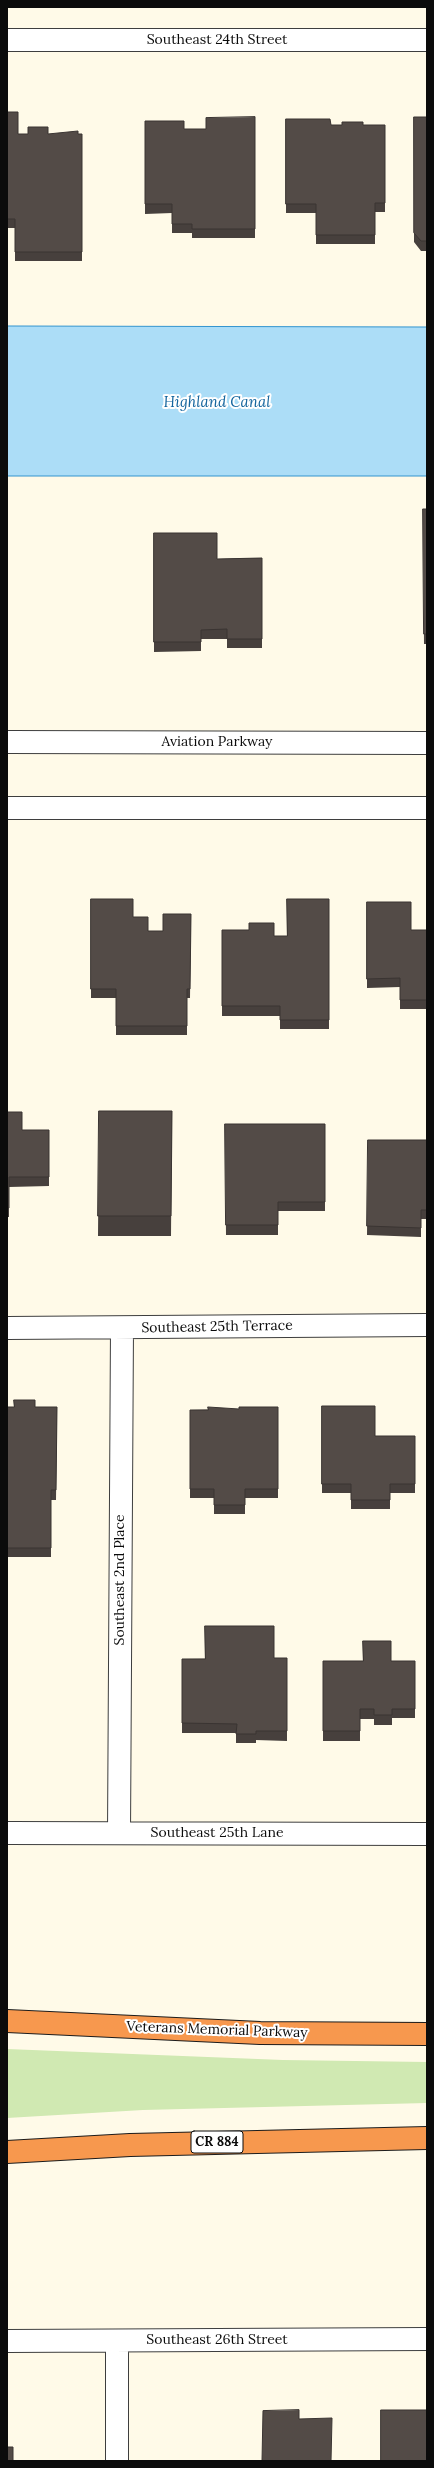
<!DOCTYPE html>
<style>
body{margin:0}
#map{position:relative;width:434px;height:2468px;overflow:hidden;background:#fffae8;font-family:Lora,serif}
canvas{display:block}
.frame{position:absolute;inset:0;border:8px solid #0b0b0b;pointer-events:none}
</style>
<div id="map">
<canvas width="434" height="2468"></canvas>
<div class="frame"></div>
</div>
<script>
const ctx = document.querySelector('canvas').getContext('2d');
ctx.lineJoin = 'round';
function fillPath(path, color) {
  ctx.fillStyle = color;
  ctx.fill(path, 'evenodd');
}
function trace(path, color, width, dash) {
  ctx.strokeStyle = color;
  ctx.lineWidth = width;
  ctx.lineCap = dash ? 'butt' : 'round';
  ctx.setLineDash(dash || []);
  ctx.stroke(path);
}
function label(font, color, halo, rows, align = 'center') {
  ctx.font = font + ' Lora,serif';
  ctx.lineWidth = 4;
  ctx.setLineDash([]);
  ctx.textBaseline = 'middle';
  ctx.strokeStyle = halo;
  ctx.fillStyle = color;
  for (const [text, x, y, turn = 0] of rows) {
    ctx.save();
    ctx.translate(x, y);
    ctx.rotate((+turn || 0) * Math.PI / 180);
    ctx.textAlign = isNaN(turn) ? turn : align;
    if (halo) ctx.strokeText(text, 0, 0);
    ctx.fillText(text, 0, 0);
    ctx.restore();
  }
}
const green = new Path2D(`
 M7,2049L283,2060L427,2062V2103L143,2110L7,2118Z`);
const water = new Path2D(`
 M7,326L427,327V476H7Z`);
const street = new Path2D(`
 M7,40H427
 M7,742L427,743
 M7,808H427
 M7,1328L427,1325
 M7,1833L427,1834
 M119,1833L122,1328
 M7,2341L427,2339
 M117,2341V2461`);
const highway = new Path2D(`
 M7,2021L260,2033L427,2034
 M7,2152L130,2145L427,2138`);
const wall = new Path2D(`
 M7,112L18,134H82V261H15V228H7Z
 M255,117V238H192V233H172V213L145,214V121L184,129H206Z
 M414,117H427V251H421L414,242Z
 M286,119L331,125H385V212H375V244H316V213H286Z
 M423,509H427V644H424Z
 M154,533L217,559L262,558V648H227V639H201V651L154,652Z
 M91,899L148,931H163L191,914L190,998H187V1035H116V998H91Z
 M329,899V1029H280V1016H222V930L274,936H287Z
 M367,902L411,930H427V1009H400V987L367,988Z
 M99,1111H172L171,1236H98Z
 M7,1112L22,1130H49V1186L9,1187V1217H7Z
 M225,1124H325V1211H278V1235H226Z
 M368,1140H427V1219H421V1237L367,1235Z
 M322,1406L375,1436H415V1493H390V1509H351V1493H322Z
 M7,1407H57L56,1500H51V1557H7Z
 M278,1407V1498H245V1514H214V1498H190V1410L239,1409Z
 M287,1658V1741L256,1740V1743H236V1733H182V1659Z
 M323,1661H415V1718H392V1725H374V1719H360V1741H323Z`);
const building = new Path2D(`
 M7,112H18V134H28V127H48V134L78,131V134H82V252H15V219H7Z
 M255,117V229H192V224H172V204H145V121H184V129H206V118Z
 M414,117H427V241H421L414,233Z
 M286,119H330L331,125H342V122H363V125H385V203H375V235H316V204H286Z
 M423,509H427V634H424Z
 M154,533H217V559L262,558V639H227V629L201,630V642H154Z
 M91,899H133V917H148V931H163V914H191L190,989H187V1026H116V989H91Z
 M287,899H329V1020H280V1006H222V930H249V923H274V936H287Z
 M367,902H411V930H427V1000H400V978L367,979Z
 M99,1111H172L171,1216H98Z
 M7,1112H22V1130H49V1177H9V1208H7Z
 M225,1124H325V1202H278V1225H226Z
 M368,1140H427V1210H421V1228L367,1226Z
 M14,1400H35V1407H57L56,1490H51V1548H7V1407H14Z
 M322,1406H375V1436H415V1484H390V1500H351V1484H322Z
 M208,1407L239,1409V1407H278V1489H245V1505H214V1489H190V1410H208Z
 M205,1626H274V1658H287V1731H256V1734H236L237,1724L182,1723V1659H205Z
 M363,1641H391V1661H415V1709H392V1715H374V1709H360V1731H323V1661H363Z
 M299,2410V2419L332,2418L331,2461H262L263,2411Z
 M381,2410H427V2461H381Z
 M7,2447H13V2461H7Z`);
const shields = [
 [217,2142,52]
];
const shieldNames = [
 ["CR 884",217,2142]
];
const streetNames = [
 ["Southeast 24th Street",217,40],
 ["Aviation Parkway",217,742],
 ["Southeast 25th Terrace",217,1327,-1],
 ["Southeast 2nd Place",120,1580,-90],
 ["Southeast 25th Lane",217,1833],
 ["Veterans Memorial Parkway",217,2030,2],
 ["Southeast 26th Street",217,2340]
];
const waterNames = [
 ["Highland Canal",217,403]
];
fillPath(green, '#d0e9b2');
fillPath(water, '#acddf7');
trace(water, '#3294cf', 1);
trace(street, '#3e3e3e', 24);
trace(highway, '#1c1c1c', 24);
trace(street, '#fff', 22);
trace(highway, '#f7984e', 22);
fillPath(wall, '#47403d');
fillPath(building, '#534b47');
trace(building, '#3a3432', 1);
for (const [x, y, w] of shields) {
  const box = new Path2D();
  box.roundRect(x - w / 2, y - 11, w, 22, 3);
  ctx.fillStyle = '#fff';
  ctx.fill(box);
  trace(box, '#0b0b0b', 1);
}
label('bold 13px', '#0b0b0b', null, shieldNames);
label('14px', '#0b0b0b', '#fff', streetNames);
label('italic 15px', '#13649d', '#fff', waterNames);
</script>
